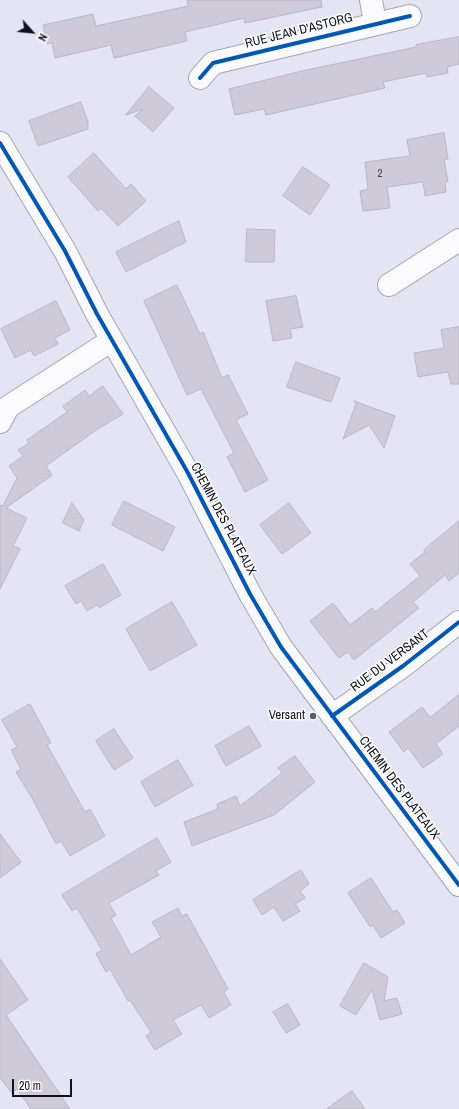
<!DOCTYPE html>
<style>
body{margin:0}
#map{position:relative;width:459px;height:1109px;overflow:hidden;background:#e3e5f5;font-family:"Archivo Narrow",sans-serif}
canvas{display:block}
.north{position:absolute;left:12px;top:12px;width:40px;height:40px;-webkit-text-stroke:3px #fff;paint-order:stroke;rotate:117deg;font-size:11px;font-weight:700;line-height:16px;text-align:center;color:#11111e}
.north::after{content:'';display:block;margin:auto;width:14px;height:18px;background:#11111e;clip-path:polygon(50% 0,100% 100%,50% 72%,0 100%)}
.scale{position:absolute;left:12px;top:1079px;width:60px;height:18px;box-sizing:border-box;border:2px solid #11111e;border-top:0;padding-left:5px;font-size:12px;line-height:14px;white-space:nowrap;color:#11111e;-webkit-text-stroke:3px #fff;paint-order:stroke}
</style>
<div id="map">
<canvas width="459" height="1109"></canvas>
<div class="north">N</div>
<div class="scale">20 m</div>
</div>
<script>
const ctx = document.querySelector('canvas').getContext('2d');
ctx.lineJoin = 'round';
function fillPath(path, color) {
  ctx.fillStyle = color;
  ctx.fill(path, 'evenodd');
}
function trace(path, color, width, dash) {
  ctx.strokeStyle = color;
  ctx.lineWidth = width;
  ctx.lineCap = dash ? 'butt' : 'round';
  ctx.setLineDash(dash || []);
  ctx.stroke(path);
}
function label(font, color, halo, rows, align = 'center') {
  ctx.font = font + ' "Archivo Narrow",sans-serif';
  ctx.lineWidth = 3;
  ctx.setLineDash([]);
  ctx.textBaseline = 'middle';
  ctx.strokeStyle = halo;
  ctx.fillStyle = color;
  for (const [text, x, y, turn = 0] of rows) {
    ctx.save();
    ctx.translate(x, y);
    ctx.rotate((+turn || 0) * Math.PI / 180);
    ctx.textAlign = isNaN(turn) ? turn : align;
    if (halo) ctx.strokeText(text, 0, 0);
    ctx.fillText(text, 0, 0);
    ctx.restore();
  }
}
const building = new Path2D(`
 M187,0H321L322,7L245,23L244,18L185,32L187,41L114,58L111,45L55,58L52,43L47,44L43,25L93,14L96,26L188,6Z
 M459,37V64L447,67L448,73L427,77L426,73L383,82L385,88L266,115L264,109L235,115L229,89L302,71L416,47V45Z
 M149,87L174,108L153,132L135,116L143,109L126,115Z
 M81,102L88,122V129L38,146L29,121Z
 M444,133L448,159H444L448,182H445L446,192L425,196L423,182L387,187L390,208L363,211L360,191L368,189L365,162L410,156L407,140Z
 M94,153L126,189L131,184L146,201L118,226L101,208L98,211L68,177Z
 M303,167L330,185L310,215L283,196Z
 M179,221L186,242L126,272L116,252Z
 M247,229L275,230L274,262H246Z
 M177,285L200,334L203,332L222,378L228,375L248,414L236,420L268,480L245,492L227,457L234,453L201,389L187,395L144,301Z
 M296,296L303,327L290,329L292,338L273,341L266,301Z
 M56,301L70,330L55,338L58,344L34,356L31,350L15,358L1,329Z
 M459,327V384H451L448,372L418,377L414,353L444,348L441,330Z
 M296,362L340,378L331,402L287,387Z
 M103,386L123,414L96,430L46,466L52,475L6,508L27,518L13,546L20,549L0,589V505L3,506L17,478L9,466L23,456L18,450L29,443L27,440L67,412L63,406L85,390L89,396Z
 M354,401L395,416L384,448L369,425L343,439L356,404Z
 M124,501L175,527L163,551L112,525Z
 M72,503L84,520L79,531L63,523Z
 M289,503L311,533L282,554L260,525Z
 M459,521V573L449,581L445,575L413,602L419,608L354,660L348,652L339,658L310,621L333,603L350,625L372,608L375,612L420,576L410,564L425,552L424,550Z
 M103,564L121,595L99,608L97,605L87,611L81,601L76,604L65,586Z
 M172,602L197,645L150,671L126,629Z
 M459,695V726L436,744L443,754L423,768L408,748L404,752L389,732L422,707L430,717Z
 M30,704L51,743L47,745L85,812L90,809L105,836L70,856L61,841L56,844L32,798L16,772L21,769L11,750L17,747L2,720Z
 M249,726L261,746L226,766L215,746Z
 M114,729L133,758L114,770L96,741Z
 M295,756L315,782L274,815L192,846L184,822L218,809L217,804L236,796L240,806L282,773L278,768Z
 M178,760L193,785L155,807L141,782Z
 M0,834L21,862L0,878Z
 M157,838L171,862L156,871L159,875L109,903L116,915L111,918L131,955L161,937L152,922L178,908L182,916L187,914L228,989L224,992L231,1005L209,1018L201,1005L173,1020L182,1034L155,1050L146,1036L151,1032L130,1000L128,1001L110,969L106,972L96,954L102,950L77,908L72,911L62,895Z
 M301,870L309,884L300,891L305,898L295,904L300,911L283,921L274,907L262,915L253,900Z
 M371,878L393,912L397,910L405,923L381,938L373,925L370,927L348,893Z
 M0,959L28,1000L6,1015L70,1109H31L17,1089L12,1093L0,1078Z
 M364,963L388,977L384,1001L397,998L402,1014L380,1020L372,990L356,1015L340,1006Z
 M288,1004L300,1025L286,1033L273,1012Z
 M352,1091L365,1109H327Z`);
const minor = new Path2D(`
 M371,0L375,23
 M200,78L213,63L410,16
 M0,143L65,251L97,314L188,473L250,594L281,647L459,885
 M389,285L459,240
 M0,422L8,407L112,340
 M332,716L403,666L459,622`);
const cycleway = new Path2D(`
 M200,78L213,63L410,16
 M0,143L65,251L97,314L188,473L250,594L281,647L459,885
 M332,716L403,666L459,622`);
const markers = [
 [313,716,4,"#5a5b69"]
];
const numberNames = [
 ["2",380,174]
];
const streetNames = [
 ["RUE JEAN D'ASTORG",299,31,-14],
 ["CHEMIN DES PLATEAUX",223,519,62],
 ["RUE DU VERSANT",390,661,-37],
 ["CHEMIN DES PLATEAUX",399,788,53]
];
const poiNames = [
 ["Versant",305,716]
];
fillPath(building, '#cecada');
trace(building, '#b9b6c4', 1);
trace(minor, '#a4a5b2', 24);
trace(minor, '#fbfbfe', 22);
trace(cycleway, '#0057b8', 4);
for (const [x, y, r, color] of markers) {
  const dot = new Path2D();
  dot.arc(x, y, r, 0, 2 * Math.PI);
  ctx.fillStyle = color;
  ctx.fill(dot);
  trace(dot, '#fff', 1.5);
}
label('11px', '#403f4d', null, numberNames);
label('13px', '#11111e', '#fff', streetNames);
label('13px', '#11111e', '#fff', poiNames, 'right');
</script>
